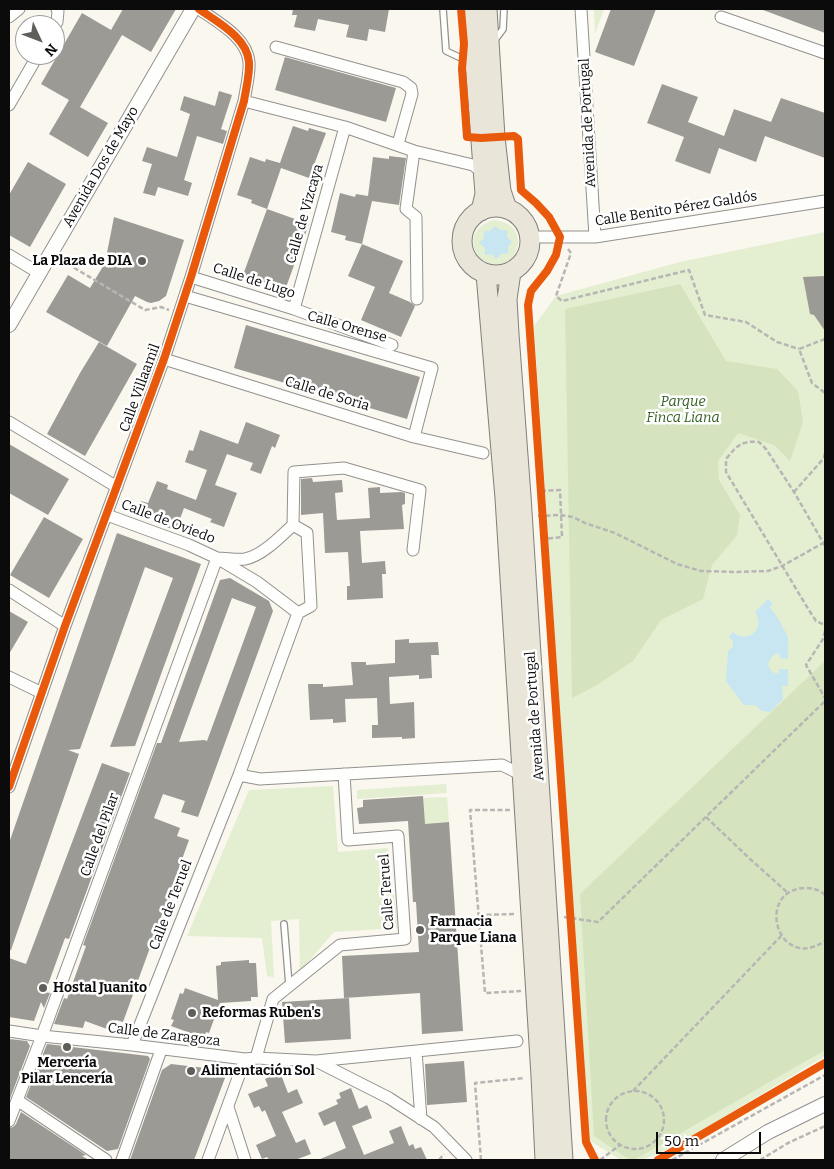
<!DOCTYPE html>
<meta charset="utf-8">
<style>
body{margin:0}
#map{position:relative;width:834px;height:1169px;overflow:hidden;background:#faf7ef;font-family:Bitter,serif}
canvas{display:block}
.frame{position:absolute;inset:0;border:10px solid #0b0b0b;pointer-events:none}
.north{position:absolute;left:15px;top:15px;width:50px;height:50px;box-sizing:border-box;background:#fff;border:1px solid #9d9d9d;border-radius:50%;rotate:133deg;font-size:14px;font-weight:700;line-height:20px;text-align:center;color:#0b0b0b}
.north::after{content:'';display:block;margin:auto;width:18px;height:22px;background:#5f5e5b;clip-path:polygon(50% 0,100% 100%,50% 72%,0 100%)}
.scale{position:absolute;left:656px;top:1132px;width:105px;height:22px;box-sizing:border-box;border:2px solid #0b0b0b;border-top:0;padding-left:6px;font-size:15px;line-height:18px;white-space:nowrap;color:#0b0b0b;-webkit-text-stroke:4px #fff;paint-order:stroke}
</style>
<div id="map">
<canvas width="834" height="1169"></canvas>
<div class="frame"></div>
<div class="north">N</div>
<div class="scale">50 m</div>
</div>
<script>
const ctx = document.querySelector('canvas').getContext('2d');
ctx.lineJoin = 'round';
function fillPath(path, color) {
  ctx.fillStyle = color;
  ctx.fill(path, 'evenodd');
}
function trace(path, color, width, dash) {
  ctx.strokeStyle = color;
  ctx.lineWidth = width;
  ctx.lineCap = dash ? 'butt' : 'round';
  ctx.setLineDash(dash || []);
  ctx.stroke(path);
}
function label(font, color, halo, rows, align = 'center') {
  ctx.font = font + ' Bitter,serif';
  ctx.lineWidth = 5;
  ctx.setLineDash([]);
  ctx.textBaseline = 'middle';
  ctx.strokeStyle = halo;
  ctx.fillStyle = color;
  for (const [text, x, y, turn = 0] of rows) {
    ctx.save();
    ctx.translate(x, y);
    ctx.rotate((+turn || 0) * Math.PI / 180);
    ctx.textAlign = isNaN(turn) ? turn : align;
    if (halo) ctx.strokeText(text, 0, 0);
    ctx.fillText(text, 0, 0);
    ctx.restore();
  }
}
const green = new Path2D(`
 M594,9H604L595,34Z
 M493,220C532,222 521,270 491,264C485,263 479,258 476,252C468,237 479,224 493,220Z
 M825,232V1056L680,1143L643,1160H621L590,1141L574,919L534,326L556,296L680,262Z
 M446,784L447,793L357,799V790Z
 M333,786L338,852L388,848L398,928L334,932L300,971L299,919L271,921L274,977L267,976L262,938L187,936L249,790Z
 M447,797L449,822L435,823V834L424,835L423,798Z`);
const forest = new Path2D(`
 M680,284L726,361L777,369L798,391L803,422L790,461L774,445L738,433L718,461L719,480L740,515L737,535L712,565L703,599L661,620L633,661L597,685L572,698L565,309Z
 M825,661V1050L634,1160H630L594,1136L580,894Z`);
const water = new Path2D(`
 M495,226L500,230H507V237L512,242L508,247V253L501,254L496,259L492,254L485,255V248L479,243L484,238V231H490Z
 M768,599L773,604L770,607L779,620L788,637V659L780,658L779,653C766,656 764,672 779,674V669H788V686H782L783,699L770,712L762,711L755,705H744L726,681L728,651L733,647V641L729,637L733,632C748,645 766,628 755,612Z`);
const building = new Path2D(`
 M123,9H176L151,52L122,35L80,107L108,123L88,157L49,134L69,100L41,84L82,13L111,30Z
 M293,9H389L385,32L369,29L367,41L346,37L349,25L318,19L315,31L294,27L297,15H292Z
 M611,9H656L634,66L595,52Z
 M763,9H825V33L763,10Z
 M285,57L396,88L386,122L275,90Z
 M662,84L698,97L688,122L724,136L734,109L771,122L781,98L825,113V158L765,136L756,162L719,148L710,174L675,161L684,137L647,123Z
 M219,91L232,95L221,129L227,131L223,144L197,136L184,180L192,183L188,196L158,187L155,196L143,193L152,164L142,161L147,147L177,157L190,114L180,110L184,96L215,106Z
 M293,126L308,131L309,128L326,133L309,178L281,168L267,209L251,203L252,200L237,195L250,157L265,162L266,159L280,163Z
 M389,156L406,158L399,205L372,201L362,244L345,240L346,236L331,232L340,193L355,197L356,194L368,196L373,157L389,159Z
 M28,162L66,184L30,247L9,235V195Z
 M267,209L309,224L285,290L243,275Z
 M114,217L184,240L166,296L159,301L151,303L147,302L135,296L107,346L46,312L68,275L90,288L105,263Z
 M362,244L403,261L389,293L410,302L415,306L401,337L361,320L375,287L348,276Z
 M825,276V331L814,315L810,314L803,277Z
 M246,325L420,377L407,419L234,368Z
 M99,342L137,364L85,456L47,434L80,373Z
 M246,422L280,435L275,448L272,446L261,474L250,470L253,463L227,454L215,485L237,493L224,527L210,522L212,519L184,508L176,530L163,526L165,522L137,512L141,501L148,503L157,481L168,485L167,489L196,500L207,470L185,462L189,450L193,451L200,430L238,444Z
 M9,444L69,479L48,515L9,493Z
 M312,478L313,482L342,480L343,492L335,493L337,520L370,518L368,488L380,487V493L401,492L405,493V504L402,505L404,529L360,531L362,563L385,561L386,574H382L383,598L347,600V586H350L348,552L325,553L323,513L301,515V479Z
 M44,517L83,539L49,598L10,575Z
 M117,533L201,564L135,746L110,747L173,578L145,567L80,749L68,750L79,754L11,950H9V843Z
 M230,578L269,601L273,611L198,817L181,812L185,801L163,794L154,818L180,828L177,836L189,840L123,1022L116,1020L115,1023L110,1022L107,1029L85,1021L83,1028L54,1024L64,998L67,999L86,946L83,945L157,743H161L220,580ZM232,598L256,607L233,670L207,741L204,740L179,742Z
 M9,611L28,622L9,654Z
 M409,639V643L438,642L439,655H431L432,678L419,679V675L389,677L390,704L414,702L415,738L402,739V737L372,738V725H378L377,698L345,699L346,722L333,723V719L310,720L308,684H323V687L353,685L351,662H366V665L395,663V640Z
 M102,763L130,773L69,939L65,938L50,979L45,992L50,993L44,1008L41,1002L34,1021L9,1017V958L26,964Z
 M423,796L425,824L449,822L463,1031L422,1034L420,993L344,998L342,956L419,952L416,902H413L408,821L359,824L357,808L363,807V800Z
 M249,960V963H256L258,997H251V1001L220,1003L209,1033L206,1032L204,1038L171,1026L174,1020L171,1019L180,993L183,994L185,988L218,1000L216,966L221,965V962Z
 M349,998L351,1039L285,1043L282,1002Z
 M9,1039L27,1041L30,1046L9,1101Z
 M47,1044L148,1056L150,1059L118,1149L107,1151L26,1097Z
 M464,1061L467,1102L427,1105L425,1064Z
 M171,1064L222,1070L225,1078L194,1160H130L162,1070Z
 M280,1072L288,1093L297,1089L303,1103L282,1112L296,1143L305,1139L311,1154L295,1160H269L267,1157L262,1159L256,1145L276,1136L265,1110L262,1112L259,1106L254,1108L248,1094L268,1086L265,1079Z
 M351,1088L359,1109L367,1105L372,1118L352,1126L364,1155L394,1143L389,1131L401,1126L409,1146L413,1144L415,1149L421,1147L427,1160H318L346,1148L335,1121L324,1126L318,1113L338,1104L336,1100L341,1098L339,1093Z
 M21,1112L86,1155L82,1156L89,1160H9V1128L13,1127L16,1124Z`);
const path = new Path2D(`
 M568,249L571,253L556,296L562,301L689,270L705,315L746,322L777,342L799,349
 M61,260L145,310L161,307L169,310
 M825,339L799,349L812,383L825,393
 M541,491L560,490L562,537L544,539
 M794,492L824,458L825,452
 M538,516L560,515L573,517L585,523L615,533L677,564L701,571L736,572L768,571L782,566L825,542
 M825,546L794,492L766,449L759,442C741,440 736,447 726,459V472L807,607L816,621L825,625
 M825,631L823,639L806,665L825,698
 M510,810H470L485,993L521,991
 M706,817L749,858L788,893
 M825,895C819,889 812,888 804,888C755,891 777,973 825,941
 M479,915L515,914
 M564,917L598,922L825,701
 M633,1091L781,936
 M606 1120a29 29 0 1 1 58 0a29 29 0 1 1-58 0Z
 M439,1160L444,1154
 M481,1160L475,1083L525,1078
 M600,1160L620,1145
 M672,1160L825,1075
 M760,1160L788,1143L825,1126`);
const service = new Path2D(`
 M443,9L446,51L463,59L471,67
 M494,41L503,29L504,9
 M284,924L289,985`);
const minor = new Path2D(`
 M581,9L595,237
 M9,17L19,9
 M721,17L825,53
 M55,25L57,22L58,11L57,9
 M276,47L403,82L411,88L412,94L398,144
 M244,101L345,127L414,151L473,165L484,173
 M9,105L38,55
 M414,151L406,209L416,217L417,299
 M530,237H595L825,201
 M9,255L39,273
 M191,277L294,309L392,345
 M185,296L432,368L414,437
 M294,309L345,127
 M164,359L414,437L483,453
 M9,422L117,487
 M107,515L189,545L217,558L257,582L298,613
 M9,590L65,626
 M298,613L311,606L307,533L293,525L294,472L344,468L420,490L413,550
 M9,677L42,693
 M239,775L260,779L502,765L522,775
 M9,787L65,626L164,359L191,277L244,101C246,89 250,73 249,62C247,37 217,22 199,9
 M9,1031L42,1036L132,1045L245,1059L256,1058L316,1061L517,1041
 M132,1045L239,775L298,613
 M416,1051L421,1119
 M256,1058L273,999L340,945L405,939L398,836L348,840L344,774
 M316,1061L389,1098L434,1127L466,1160
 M17,1100L106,1160
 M228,1107L245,1160
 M9,1121L42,1036L217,558C226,558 237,560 245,559C262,556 281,536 293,525
 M122,1160L161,1050
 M208,1160L245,1059`);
const tertiary = new Path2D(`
 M9,325L193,9
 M723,1160L768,1132L825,1104`);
const primary = new Path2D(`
 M471,9L485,194L481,211
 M487,9L495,137L501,191L507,209
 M462 241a34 34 0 1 1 68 0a34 34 0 1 1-68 0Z
 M511,272L507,299L509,334L521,496L563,1160
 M486,274L505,498L541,1076L545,1160`);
const cycleway = new Path2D(`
 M461,9L464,44L462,69L467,137L481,138L514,136L518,139L521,190L536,203L549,217L560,237L556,255L547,271L531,291L528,305L586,1142L595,1160
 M9,787L65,626L164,359L191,277L244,101C246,89 250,73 249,62C247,37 217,22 199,9
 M658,1160L825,1063`);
const markers = [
 [142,261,5,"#5f5e5b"],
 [420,930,5,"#5f5e5b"],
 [43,988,5,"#5f5e5b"],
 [192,1013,5,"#5f5e5b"],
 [67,1047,5,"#5f5e5b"],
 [191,1071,5,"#5f5e5b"]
];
const streetNames = [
 ["Avenida de Portugal",588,123,-93],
 ["Avenida Dos de Mayo",101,167,-60],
 ["Calle Benito Pérez Galdós",676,209,-9],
 ["Calle de Vizcaya",305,214,-74],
 ["Calle de Lugo",254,281,18],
 ["Calle Orense",347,327,16],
 ["Calle Villaamil",140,388,-70],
 ["Calle de Soria",327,394,17],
 ["Calle de Oviedo",168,522,21],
 ["Avenida de Portugal",535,716,-94],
 ["Calle del Pilar",100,835,-70],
 ["Calle Teruel",387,892,-94],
 ["Calle de Teruel",171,905,-69],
 ["Calle de Zaragoza",164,1035,7]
];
const poiNames = [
 ["La Plaza de DIA",132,261,"right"],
 ["Farmacia",430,922],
 ["Parque Liana",430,938],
 ["Hostal Juanito",53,988],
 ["Reformas Ruben's",202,1013],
 ["Mercería",67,1063,"center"],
 ["Pilar Lencería",67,1079,"center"],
 ["Alimentación Sol",201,1071]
];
const parkNames = [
 ["Parque",683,402],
 ["Finca Liana",683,418]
];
fillPath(green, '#e4eed0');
fillPath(forest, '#d5e4bf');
fillPath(water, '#c8e6f1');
fillPath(building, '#9c9a95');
trace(service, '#93918e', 8);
trace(minor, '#93918e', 13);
trace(tertiary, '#93918e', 16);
trace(primary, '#807f7b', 21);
trace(path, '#b7b6b5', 2.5, [5, 2.5]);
trace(service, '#fefefd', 5.5);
trace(minor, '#fefefd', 11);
trace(tertiary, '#fefefd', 14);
trace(primary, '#eae5d9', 19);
trace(cycleway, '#e8590c', 8);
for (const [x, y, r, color] of markers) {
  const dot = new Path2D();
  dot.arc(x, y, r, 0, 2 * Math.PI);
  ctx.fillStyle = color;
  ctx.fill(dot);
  trace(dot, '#fff', 2);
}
label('14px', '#0b0b0b', '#fff', streetNames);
label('bold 14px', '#0b0b0b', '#fff', poiNames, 'left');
label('italic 14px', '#315f20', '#fff', parkNames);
</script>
